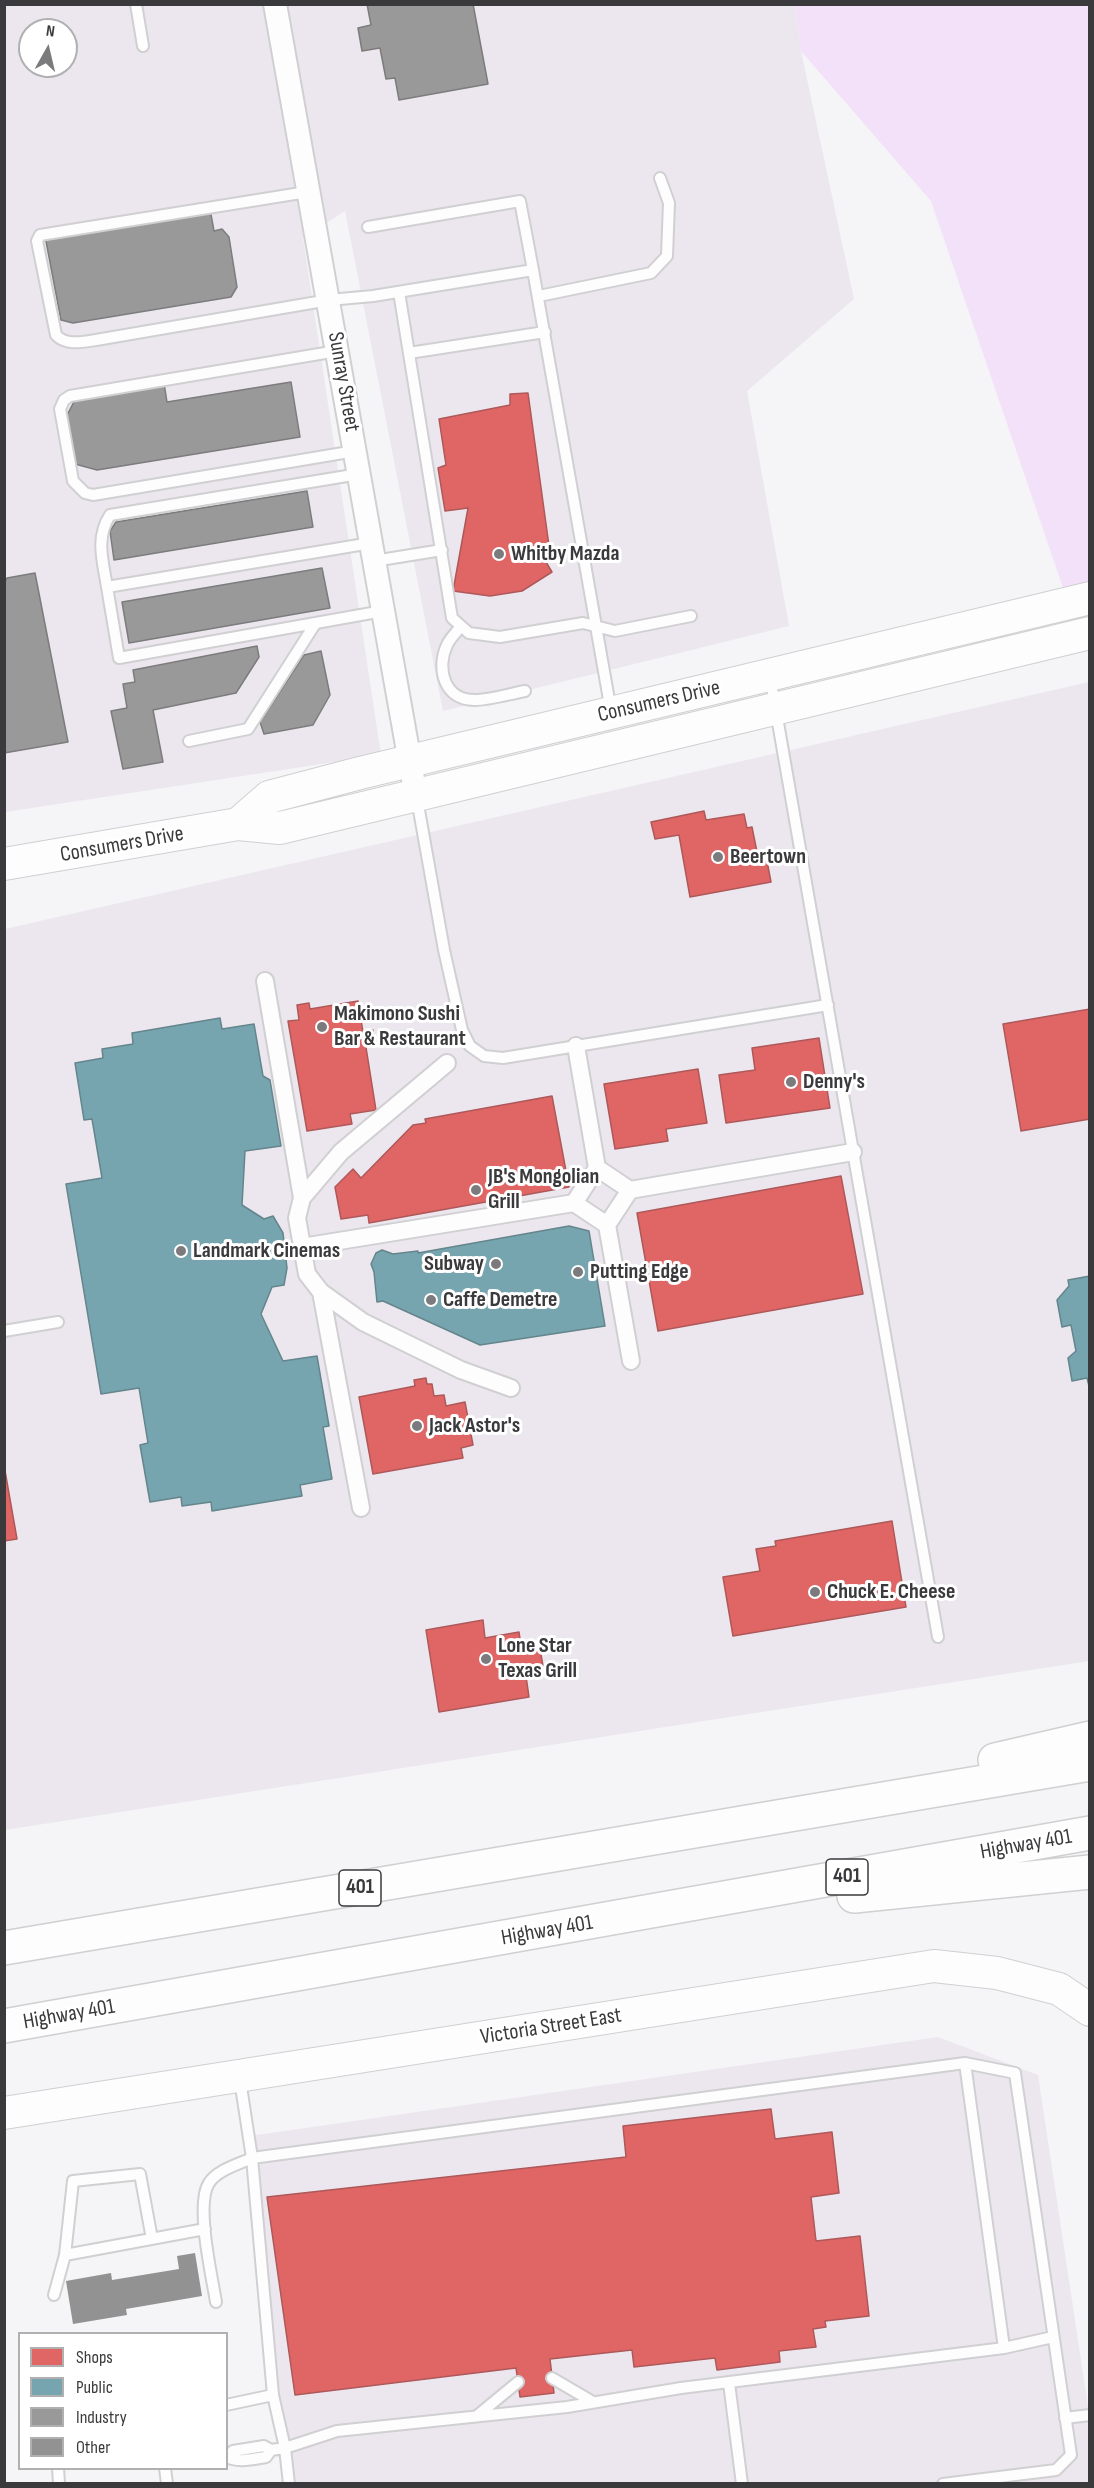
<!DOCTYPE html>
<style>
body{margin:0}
#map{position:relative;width:1094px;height:2488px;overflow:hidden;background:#f5f4f6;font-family:"Sofia Sans Condensed",sans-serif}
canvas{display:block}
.frame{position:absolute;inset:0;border:6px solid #3a393b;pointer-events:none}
.legend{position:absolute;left:18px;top:2332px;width:210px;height:138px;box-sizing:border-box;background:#fff;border:2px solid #b0b0b1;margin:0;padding:8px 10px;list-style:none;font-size:18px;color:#3a393b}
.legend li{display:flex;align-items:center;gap:12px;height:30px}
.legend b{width:30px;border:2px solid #b0b0b1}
.north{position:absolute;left:18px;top:18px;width:60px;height:60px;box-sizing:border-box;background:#fff;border:2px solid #b0b0b1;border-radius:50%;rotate:8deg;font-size:16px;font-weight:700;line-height:24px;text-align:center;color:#3a393b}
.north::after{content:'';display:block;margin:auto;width:21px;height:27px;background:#7b7a7c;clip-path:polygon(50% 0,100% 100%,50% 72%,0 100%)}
</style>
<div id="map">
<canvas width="1094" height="2488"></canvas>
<div class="frame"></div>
<ul class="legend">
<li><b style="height:16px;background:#e06666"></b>Shops</li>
<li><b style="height:16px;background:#76a5af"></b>Public</li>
<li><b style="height:16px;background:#999"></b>Industry</li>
<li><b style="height:16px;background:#939293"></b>Other</li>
</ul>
<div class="north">N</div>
</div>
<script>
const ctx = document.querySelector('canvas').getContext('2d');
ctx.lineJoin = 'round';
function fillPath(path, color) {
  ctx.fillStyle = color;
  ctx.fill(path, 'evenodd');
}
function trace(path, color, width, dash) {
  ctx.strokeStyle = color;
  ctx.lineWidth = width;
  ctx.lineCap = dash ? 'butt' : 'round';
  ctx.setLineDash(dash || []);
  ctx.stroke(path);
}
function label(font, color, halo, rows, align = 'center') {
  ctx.font = font + ' "Sofia Sans Condensed",sans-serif';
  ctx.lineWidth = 6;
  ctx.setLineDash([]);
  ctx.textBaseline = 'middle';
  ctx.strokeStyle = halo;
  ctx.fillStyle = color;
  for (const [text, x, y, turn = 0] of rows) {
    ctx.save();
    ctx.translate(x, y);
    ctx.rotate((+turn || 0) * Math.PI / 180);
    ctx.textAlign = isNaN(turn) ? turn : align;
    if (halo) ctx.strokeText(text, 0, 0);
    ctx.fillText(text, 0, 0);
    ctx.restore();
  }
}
const built = new Path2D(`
 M5,5H795L801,51L854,299L747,391L789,626L443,711L345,211L303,238L381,755L5,812ZM30,30H66V66H30Z
 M1089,682V1661L5,1830V929Z
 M938,2037L1038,2075L1089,2413V2483H284L243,2137Z`);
const green = new Path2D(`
 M795,5H1089V643L1072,614L931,201L801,51Z`);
const shops = new Path2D(`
 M528,393L550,553L543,557L552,572L522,591L490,596L453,591L468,508L445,511L438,468L446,465L439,419L510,405V394Z
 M704,811L706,820L744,814L747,828L752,827L757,852L752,853L753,863L767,861L771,882L690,897L679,835L655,839L651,822Z
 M358,1001L363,1032L373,1030L374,1039L365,1041L376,1110L350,1114L352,1124L307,1131L288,1021L299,1020L297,1005L309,1003L310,1009Z
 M1090,1009V1119L1021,1131L1003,1024Z
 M819,1038L830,1108L726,1123L719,1075L755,1070L752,1048Z
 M698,1069L707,1123L666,1129L668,1141L615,1149L604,1084Z
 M552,1096L569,1187L369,1223L368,1215L341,1219L335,1187L353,1169L361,1178L413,1125L426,1123L425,1119Z
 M841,1176L863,1294L658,1331L637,1213Z
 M426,1378L427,1384H432L434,1396L444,1395L446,1406L465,1402L473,1445L461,1448L463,1458L373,1474L359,1397L415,1386L414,1380Z
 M4,1465L17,1539L4,1541Z
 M892,1521L906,1607L733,1636L723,1577L760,1571L756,1549L776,1546L775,1541Z
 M483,1620L485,1638L519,1632L522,1652L540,1649L543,1666L525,1669L529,1697L439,1712L426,1630Z
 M771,2109L775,2139L832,2132L839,2193L811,2197L816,2241L860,2236L869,2316L825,2321L826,2327L813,2329L816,2347L779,2351L780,2362L717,2370L715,2358L634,2367L632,2350L550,2359L554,2393L520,2397L516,2368L295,2395L267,2197L626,2157L623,2126Z`);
const public = new Path2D(`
 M220,1018L222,1029L254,1024L263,1076L270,1080L281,1146L245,1151L242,1205L264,1219L273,1216L283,1233L287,1268L284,1285L272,1287L261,1314L283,1361L317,1356L329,1426L323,1427L332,1479L300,1485L302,1496L212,1511L211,1502L182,1506L181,1497L150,1502L140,1445L148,1443L139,1388L101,1394L66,1184L102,1178L92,1119L84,1120L75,1063L103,1058L102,1049L133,1044L132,1033Z
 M569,1226L589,1231L605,1326L480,1345L383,1301L377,1302L374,1272L371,1264L376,1253L382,1250L393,1254L418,1251V1253Z
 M1090,1276V1390L1087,1378L1072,1381L1068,1358L1076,1351L1071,1325L1062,1327L1057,1300L1069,1286L1068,1280Z`);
const industry = new Path2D(`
 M367,4H473L488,84L399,100L395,78L386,79L380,48L362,51L358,28L371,25Z
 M210,209L214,231L222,229L229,237L237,287L231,297L73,323L61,320L45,236Z
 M291,382L300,437L97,470L75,464L67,415L76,398L164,383L167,402Z
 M307,491L313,527L114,560L110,531L116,522Z
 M322,568L330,608L129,643L122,602Z
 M35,573L68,742L4,753V583L7,578Z
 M257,646L259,657L236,693L153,710L163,762L123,769L111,711L127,708L123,684L135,682L133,670Z
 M321,651L330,695L313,725L264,734L260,722L304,655Z`);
const building = new Path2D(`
 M195,2253L202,2296L126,2309L127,2315L73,2324L66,2281L111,2273L112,2280L179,2269L177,2256Z`);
const service = new Path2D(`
 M136,4L143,46
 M307,192L40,235L37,241L56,335C66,346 82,342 96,340L329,300L373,296L533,270L611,711
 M368,227L520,201L533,270
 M399,292L452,618L469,633L500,637L583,623L615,631L691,616
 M539,296L651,273L667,256L669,203L660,178
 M337,351L70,396L64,400L60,409L73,481L85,493L93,495L355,451
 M409,353L545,332
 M359,474L110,515C95,538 103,562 107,587L371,543
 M374,561L442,550
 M107,587L119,658L383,611
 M461,626C457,632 450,638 447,645C436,668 444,700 474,700C490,700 509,694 525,691
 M770,677L938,1637
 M189,741L248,729L315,624
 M417,799L444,950L462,1030L470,1046L484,1056L503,1058L828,1005
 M4,1331L58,1322
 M965,2063L1004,2348
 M240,2080L252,2158L273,2395L285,2448L289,2484
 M152,2239L140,2174L73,2181L65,2255L205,2229
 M54,2295L65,2255
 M216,2302C212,2277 195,2204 209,2183C217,2170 239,2164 252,2158L965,2063L1015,2073L1071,2455L1056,2470L943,2484
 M552,2378L593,2402
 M729,2383L742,2484
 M226,2405L273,2395
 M478,2415L518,2382
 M1065,2418L1090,2415
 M226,2457C239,2463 253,2459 266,2457L271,2450
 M228,2457L233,2451L264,2446L271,2450L285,2448L337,2431L567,2407L681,2388L1004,2348L1053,2337
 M58,2468L59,2484
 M165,2468L167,2484`);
const pedestrian = new Path2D(`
 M265,981L302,1198
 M576,1046L597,1168
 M447,1063L341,1152L302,1198L297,1218L307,1274L321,1292L363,1322L461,1370L511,1388
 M630,1190L853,1152
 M607,1225L574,1203L597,1168L630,1190L607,1225L631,1361
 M302,1247L574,1203
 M321,1292L361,1508`);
const minor = new Path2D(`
 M275,4L416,796`);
const secondary = new Path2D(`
 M238,824L269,797L360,773L1090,598
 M4,864L238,824L280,828L1090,633
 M4,2113L934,1966L997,1973L1059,1989L1090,2010`);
const motorway = new Path2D(`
 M995,1760L1090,1738
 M854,1896L1090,1872
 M4,1948L1090,1764
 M4,2026L1090,1833`);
const markers = [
 [499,554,6,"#7b7a7c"],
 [718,857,6,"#7b7a7c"],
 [322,1027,6,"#7b7a7c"],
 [791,1082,6,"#7b7a7c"],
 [476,1190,6,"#7b7a7c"],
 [181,1251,6,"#7b7a7c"],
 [496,1264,6,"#7b7a7c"],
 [578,1272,6,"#7b7a7c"],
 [431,1300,6,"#7b7a7c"],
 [417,1426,6,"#7b7a7c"],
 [815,1592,6,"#7b7a7c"],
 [486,1659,6,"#7b7a7c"]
];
const shields = [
 [847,1877,42],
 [360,1888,42]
];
const shieldNames = [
 ["401",847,1877],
 ["401",360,1888]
];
const streetNames = [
 ["Sunray Street",343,382,80],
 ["Consumers Drive",659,702,-13],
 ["Consumers Drive",122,845,-10],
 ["Highway 401",1026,1845,-10],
 ["Highway 401",547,1931,-10],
 ["Highway 401",69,2015,-10],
 ["Victoria Street East",551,2027,-9]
];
const poiNames = [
 ["Whitby Mazda",511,554],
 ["Beertown",730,857],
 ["Makimono Sushi",334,1014],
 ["Bar & Restaurant",334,1039],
 ["Denny's",803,1082],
 ["JB's Mongolian",488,1177],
 ["Grill",488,1202],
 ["Landmark Cinemas",193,1251],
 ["Subway",484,1264,"right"],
 ["Putting Edge",590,1272],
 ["Caffe Demetre",443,1300],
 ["Jack Astor's",429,1426],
 ["Chuck E. Cheese",827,1592],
 ["Lone Star",498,1646],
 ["Texas Grill",498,1671]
];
fillPath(built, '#ece7ee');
fillPath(green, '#f3e0f9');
fillPath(shops, '#e06666');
trace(shops, '#ae5859', 1.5);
fillPath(public, '#76a5af');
trace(public, '#64858c', 1.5);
fillPath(industry, '#999');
trace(industry, '#7c7c7d', 1.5);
fillPath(building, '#939293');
trace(service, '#d0cfd1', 14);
trace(pedestrian, '#d0cfd1', 20);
trace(minor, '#d0cfd1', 26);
trace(secondary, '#d0cfd1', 34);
trace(motorway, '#d0cfd1', 36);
trace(service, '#fefdfe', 10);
trace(pedestrian, '#fefdfe', 16);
trace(minor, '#fefdfe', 22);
trace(secondary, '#fefdfe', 32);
trace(motorway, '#fefdfe', 33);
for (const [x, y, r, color] of markers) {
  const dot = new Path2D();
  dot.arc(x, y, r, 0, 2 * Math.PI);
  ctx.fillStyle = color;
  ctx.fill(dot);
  trace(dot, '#fff', 2);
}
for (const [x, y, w] of shields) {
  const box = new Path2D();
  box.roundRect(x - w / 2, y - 18, w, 36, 4.5);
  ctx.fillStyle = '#fff';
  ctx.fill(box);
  trace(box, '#3a393b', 1.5);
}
label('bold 21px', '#3a393b', null, shieldNames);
label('22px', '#3a393b', '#fff', streetNames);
label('bold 22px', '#3a393b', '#fff', poiNames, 'left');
</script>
